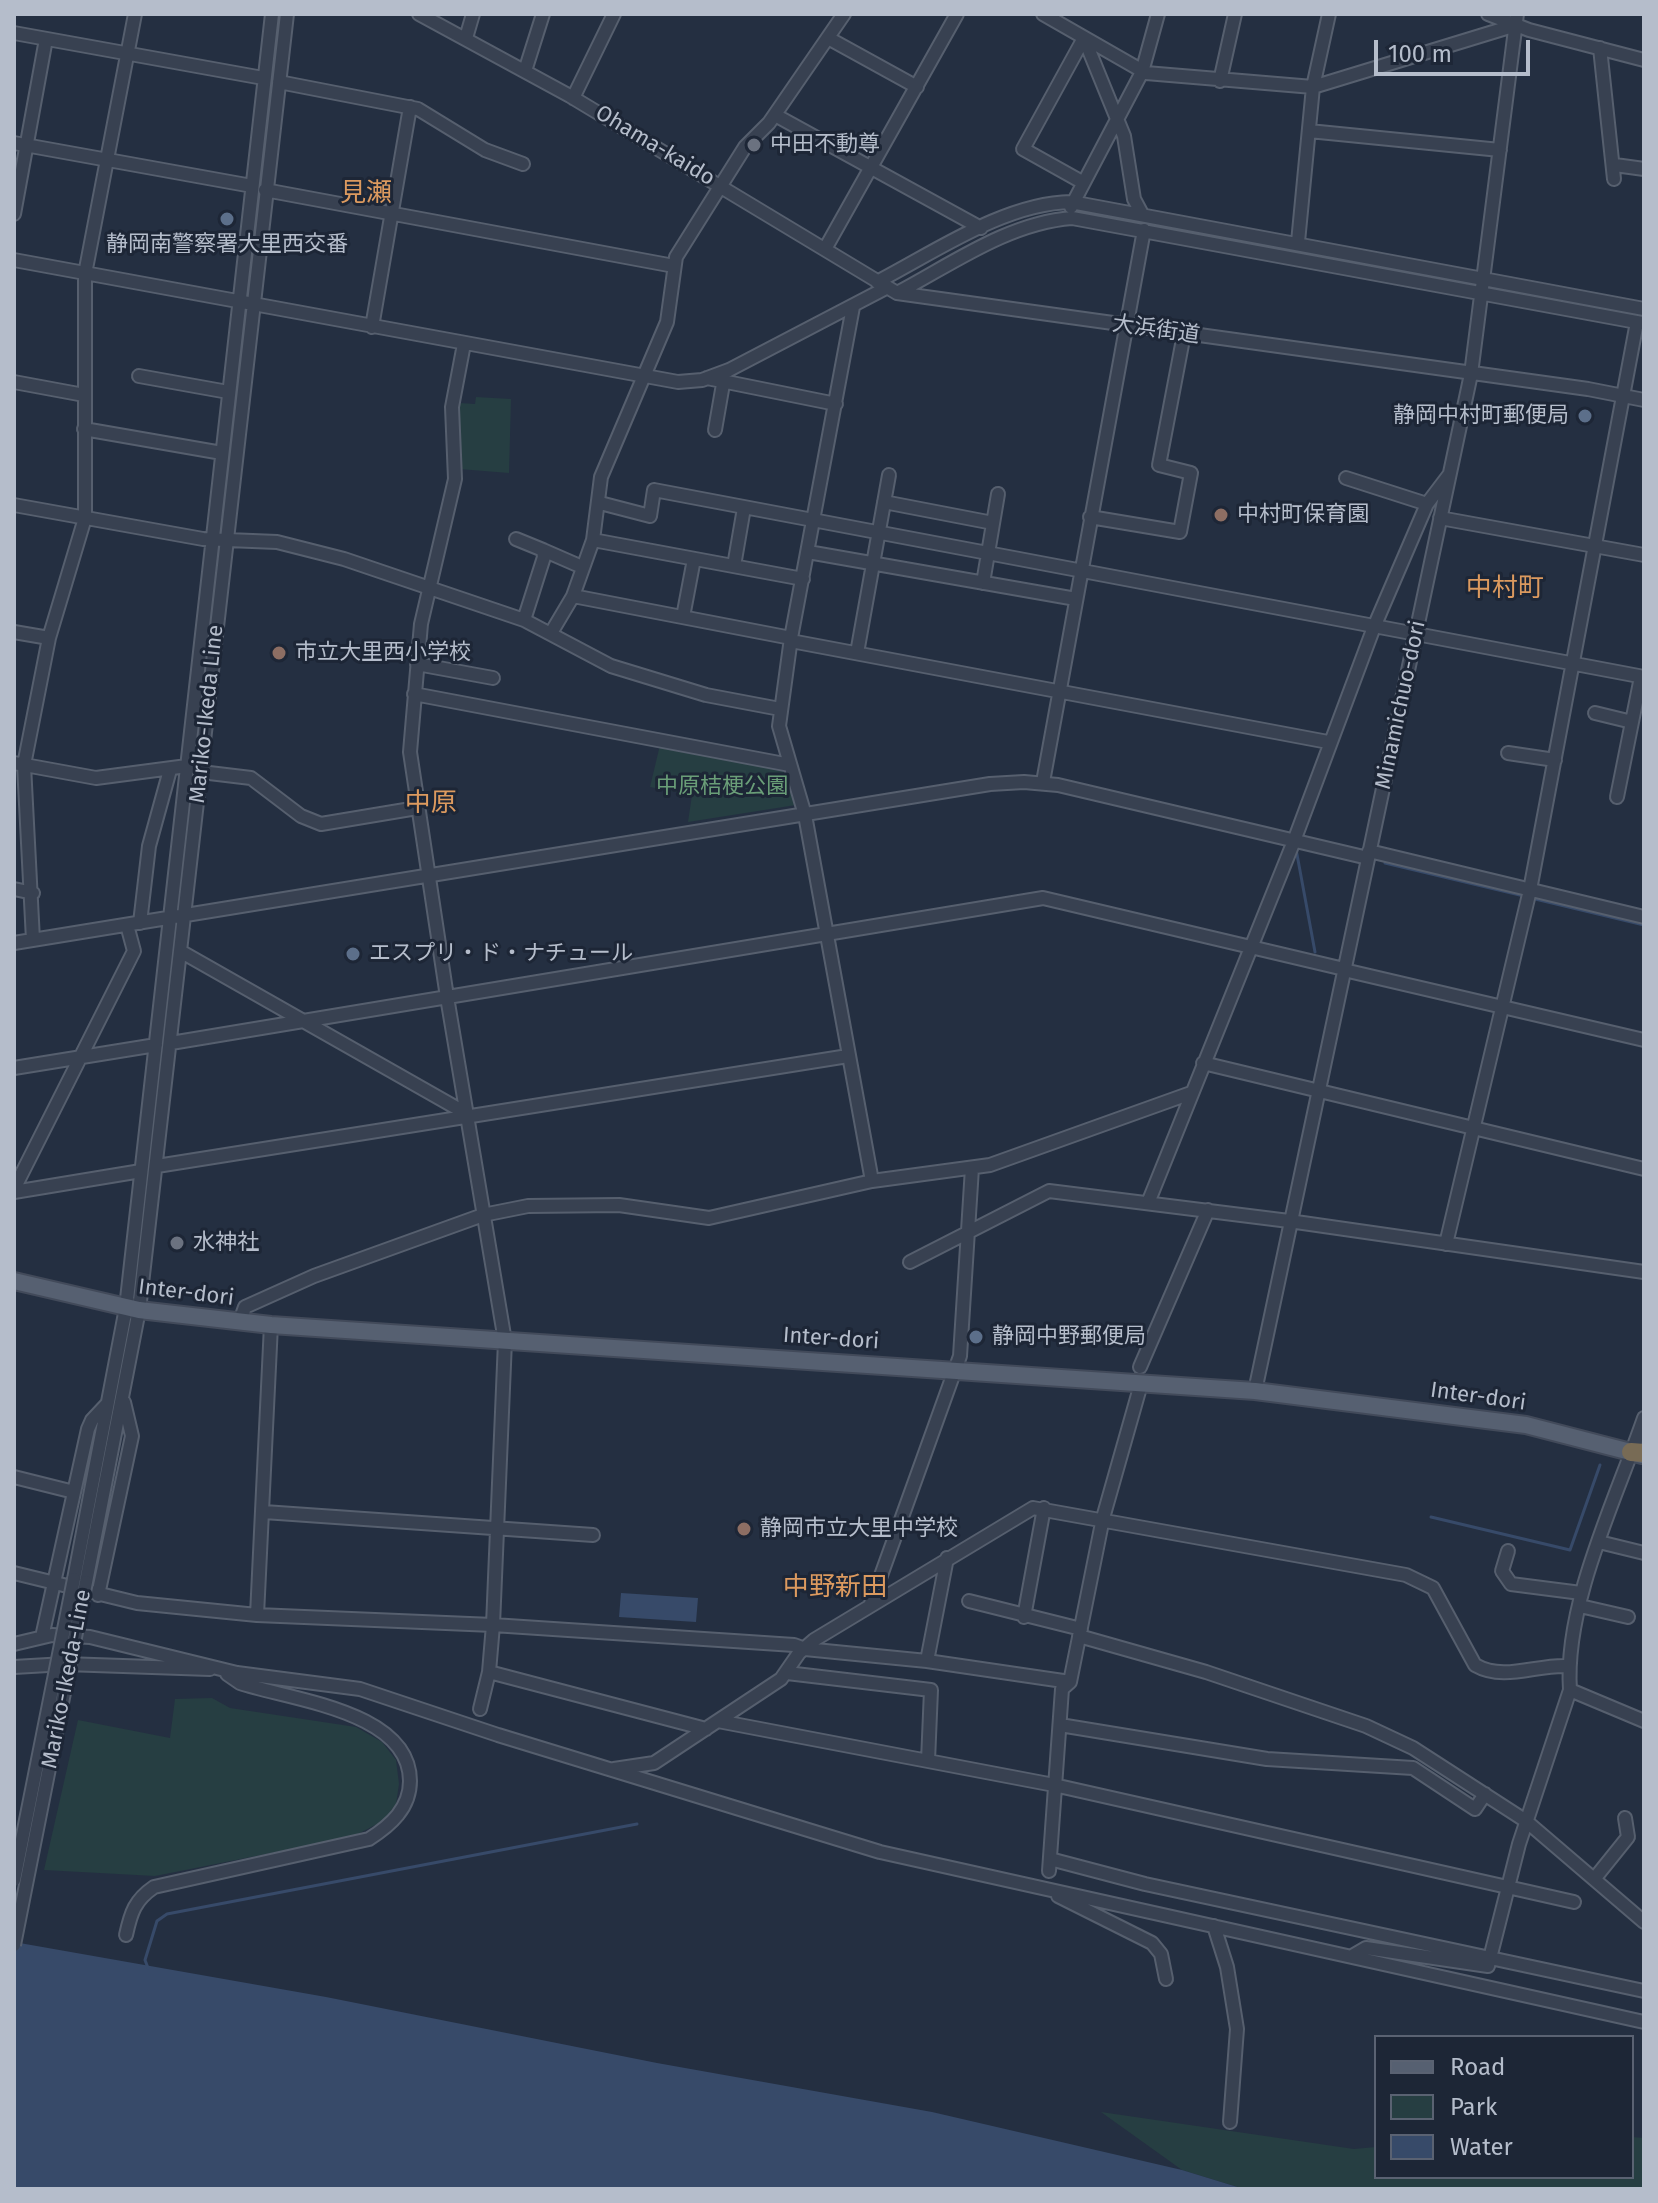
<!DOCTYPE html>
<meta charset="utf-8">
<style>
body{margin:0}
#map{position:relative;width:1658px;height:2203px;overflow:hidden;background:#242f41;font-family:"Fira Sans",sans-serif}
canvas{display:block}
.frame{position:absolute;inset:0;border:16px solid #b5bdcb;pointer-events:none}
.legend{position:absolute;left:1374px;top:2035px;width:260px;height:144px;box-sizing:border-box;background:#1d2636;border:2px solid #5a6272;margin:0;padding:10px 14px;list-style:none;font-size:24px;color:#b5bdcb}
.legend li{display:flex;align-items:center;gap:16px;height:40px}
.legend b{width:40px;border:2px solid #5a6272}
.scale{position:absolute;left:1374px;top:40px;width:156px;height:36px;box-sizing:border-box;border:4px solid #b5bdcb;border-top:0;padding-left:10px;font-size:24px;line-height:28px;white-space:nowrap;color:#b5bdcb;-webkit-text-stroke:6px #1d2636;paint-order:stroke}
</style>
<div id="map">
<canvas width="1658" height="2203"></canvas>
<div class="frame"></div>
<ul class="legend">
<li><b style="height:10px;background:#566071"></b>Road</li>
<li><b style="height:22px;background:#263e42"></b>Park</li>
<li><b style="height:22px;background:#374a69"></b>Water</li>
</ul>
<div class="scale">100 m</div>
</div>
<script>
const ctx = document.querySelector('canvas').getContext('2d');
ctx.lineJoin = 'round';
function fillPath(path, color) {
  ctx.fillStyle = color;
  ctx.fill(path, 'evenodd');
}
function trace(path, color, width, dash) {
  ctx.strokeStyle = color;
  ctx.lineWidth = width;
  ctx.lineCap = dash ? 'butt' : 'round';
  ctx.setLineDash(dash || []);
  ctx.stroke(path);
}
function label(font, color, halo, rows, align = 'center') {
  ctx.font = font + ' "Fira Sans","Noto Sans JP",sans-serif';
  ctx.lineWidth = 6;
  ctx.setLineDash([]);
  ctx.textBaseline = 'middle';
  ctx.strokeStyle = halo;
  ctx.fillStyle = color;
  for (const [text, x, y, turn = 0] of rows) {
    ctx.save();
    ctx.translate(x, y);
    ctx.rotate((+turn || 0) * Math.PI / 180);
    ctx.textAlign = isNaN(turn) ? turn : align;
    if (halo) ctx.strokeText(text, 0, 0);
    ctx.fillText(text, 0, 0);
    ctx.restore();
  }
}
const green = new Path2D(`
 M476,397L511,399L509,473L459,469V403L475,404Z
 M660,745L784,769L796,805L688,822L692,795L650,787Z
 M212,1698L230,1708L356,1727L382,1742L396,1760L399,1784L396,1804L383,1821L352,1837L155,1876L44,1870L78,1720L170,1738L175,1699Z
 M1101,2112L1354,2149L1376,2147V2177H1632V2137L1644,2138V2189H1244L1182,2170Z`);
const water = new Path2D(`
 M621,1593L698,1598L696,1622L619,1617Z
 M14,1942L326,1997L657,2063L932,2112L1182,2170L1244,2189H14Z`);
const stream = new Path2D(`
 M1296,849L1315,952
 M1385,863L1524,896
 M1531,898L1644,925
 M1431,1517L1570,1550L1600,1465
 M148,1968L145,1960L157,1921L167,1914L637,1824`);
const minor = new Path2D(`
 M419,14L570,96L897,293L1588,389L1644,400
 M1043,14L1146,73L1313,87L1516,25
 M1488,14L1529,30L1644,60
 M14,33L263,78
 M466,38L473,14
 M828,38L917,87
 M1600,48L1614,179
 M525,71L543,14
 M1220,81L1235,14
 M279,82L418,109L485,150L523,164
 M573,98L614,14
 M775,115L981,228
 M1309,131L1500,150
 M14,143L252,186
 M1615,165L1644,169
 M1082,182L1023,149L1084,38L1124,136L1134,199L1142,214
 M265,190L674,266
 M1071,207L1142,72L1158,14
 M14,214L46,39
 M1298,242L1313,87L1329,14
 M825,249L957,14
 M14,260L678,382L702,380L729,370L886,288
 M877,282C935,252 1005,203 1071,202L1644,309
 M897,293C952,264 1008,223 1072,218L1642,323
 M853,307L791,638L779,726L805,815L872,1181
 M372,327L410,107
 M464,344L452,407L455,479L421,624L410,752L447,997L505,1341L493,1625L489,1672L480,1709
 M139,376L228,392
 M707,378L836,404
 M14,382L84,395
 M84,429L222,453
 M715,430L723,384
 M1346,478L1427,504
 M884,502L993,523
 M600,503L650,516L654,490L1644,677
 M14,505L203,539L277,542L344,559L524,620L611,666L706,695L780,709
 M1090,517L1180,532L1191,473L1159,465L1184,334
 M1440,518L1644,555
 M516,539L543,550L544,557L524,620
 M593,540L803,579
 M543,550L582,567
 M808,552L1076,599
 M734,566L744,508
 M983,583L998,494
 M573,596L791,638
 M683,617L694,559
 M14,632L49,638
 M551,633L573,596L593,540L601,477L667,322L676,257L745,147L769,123L844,14
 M791,641L1328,742
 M857,653L889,475
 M417,664L493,678
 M414,694L790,765
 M1595,713L1632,722
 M1508,753L1555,760
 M14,763L96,778L187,766
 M201,772L251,778L301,816L321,824L417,808
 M1043,782L1144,230
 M1617,797L1641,677
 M1369,851L1644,917
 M14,889L33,893
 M140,923L149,846L170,770
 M33,940L24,765L49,638L85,518V274L135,14
 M14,943L990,784L1024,782L1058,785L1368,858
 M180,951L469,1115
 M1344,970L1644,1040
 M171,1043L1043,898L1344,969
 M1203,1063L1644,1169
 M14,1068L156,1045
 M157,1166L848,1056
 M14,1189L134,951L127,925
 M14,1192L141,1171
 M1148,1203L1294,841L1374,627L1427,504L1449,475
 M1446,1244L1530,890L1637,322
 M910,1262L1049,1191L1289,1221L1644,1272
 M240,1321L245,1307L314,1276L483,1215L528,1206L619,1205L709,1218L872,1181L990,1165L1191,1093
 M1140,1367L1208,1210
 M1255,1391L1471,374L1517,14
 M1644,1418C1616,1499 1564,1604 1570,1690L1644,1721
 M14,1477L74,1492
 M264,1512L593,1535
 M1599,1542L1644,1553
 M1508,1551L1502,1571L1511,1584L1581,1593
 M14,1573L137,1603L257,1615L493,1625L794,1645L805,1649L927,1661L1070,1682
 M74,1579L126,1308L272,14
 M86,1582L139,1310L287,14
 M98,1595L132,1436L124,1402
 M969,1601L1081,1629
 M870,1606L960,1356L972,1168
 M1580,1606L1628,1617
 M257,1615L271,1325
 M1024,1617L1044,1508
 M1079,1636L1206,1672L1366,1726L1413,1748L1526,1821L1644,1922
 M42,1637L88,1429L92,1420L107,1404
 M14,1644L52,1635L90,1637L237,1673L360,1689L498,1735L880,1852L1644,2022
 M927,1661L947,1558
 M14,1667L65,1664L210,1669
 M489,1672L706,1729
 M787,1673L931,1690L928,1761
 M718,1721L1054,1785L1574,1902
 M1060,1725L1267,1759L1413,1768L1475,1809L1485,1794
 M614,1769L654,1763L781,1679L799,1653L814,1640L1033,1508L1406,1575L1433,1588L1475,1665C1505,1682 1536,1664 1568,1666
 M1050,1859L1145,1884L1644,1991
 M1049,1871L1062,1689L1070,1682L1103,1518L1141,1384
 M1595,1878L1628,1837L1625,1818
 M1058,1896L1152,1943L1161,1954L1166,1979
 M1214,1926L1227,1967L1237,2029L1230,2122
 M126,1935C131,1912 135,1900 154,1887L369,1839C391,1825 410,1808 410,1781C410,1711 291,1700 240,1683L227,1674
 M1354,1955L1366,1948L1488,1966L1519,1844L1570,1690`);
const major = new Path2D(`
 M14,1281L139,1310L271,1325L1255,1391L1526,1425L1642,1455`);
const highway = new Path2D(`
 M1631,1452L1644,1453`);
const minorBridge = new Path2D(`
 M14,1880L74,1579
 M14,1945L86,1582`);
const markers = [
 [754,145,8,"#6b7280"],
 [227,219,8,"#5c6f8a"],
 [1585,416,8,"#5c6f8a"],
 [1221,515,8,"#8d6e63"],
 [279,653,8,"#8d6e63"],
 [353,954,8,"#5c6f8a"],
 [177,1243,8,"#6b7280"],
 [976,1337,8,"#5c6f8a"],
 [744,1529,8,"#8d6e63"]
];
const poiNames = [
 ["中田不動尊",770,145],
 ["静岡南警察署大里西交番",227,245,"center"],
 ["静岡中村町郵便局",1569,416,"right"],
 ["中村町保育園",1237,515],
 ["市立大里西小学校",295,653],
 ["エスプリ・ド・ナチュール",369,954],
 ["水神社",193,1243],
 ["静岡中野郵便局",992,1337],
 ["静岡市立大里中学校",760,1529]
];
const streetNames = [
 ["Ohama-kaido",655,146,31],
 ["大浜街道",1156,330,8],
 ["Minamichuo-dori",1401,705,-78],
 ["Mariko-Ikeda Line",207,714,-84],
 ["Inter-dori",186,1293,7],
 ["Inter-dori",831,1339,4],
 ["Inter-dori",1478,1397,8],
 ["Mariko-Ikeda-Line",67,1679,-79]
];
const parkNames = [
 ["中原桔梗公園",722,787]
];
const quarterNames = [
 ["見瀬",366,194],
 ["中村町",1505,589],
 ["中原",431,804],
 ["中野新田",835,1588]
];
fillPath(green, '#263e42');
fillPath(water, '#374a69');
trace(stream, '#374a69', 3);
trace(minor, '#565f6e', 16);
trace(major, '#424a5a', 20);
trace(highway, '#434c5b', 22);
trace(minor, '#384151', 12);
trace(major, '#566071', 16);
trace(highway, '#786b55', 18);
trace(minorBridge, '#565f6e', 16, []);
trace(minorBridge, '#384151', 12);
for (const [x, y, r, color] of markers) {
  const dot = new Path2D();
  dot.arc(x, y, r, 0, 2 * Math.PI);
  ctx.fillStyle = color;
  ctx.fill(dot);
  trace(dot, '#1d2636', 3);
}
label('22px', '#b5bdcb', '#1d2636', poiNames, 'left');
label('22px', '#b5bdcb', '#1d2636', streetNames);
label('22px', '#6a9e78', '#1d2636', parkNames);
label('26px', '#dc9a5f', '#1d2636', quarterNames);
</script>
